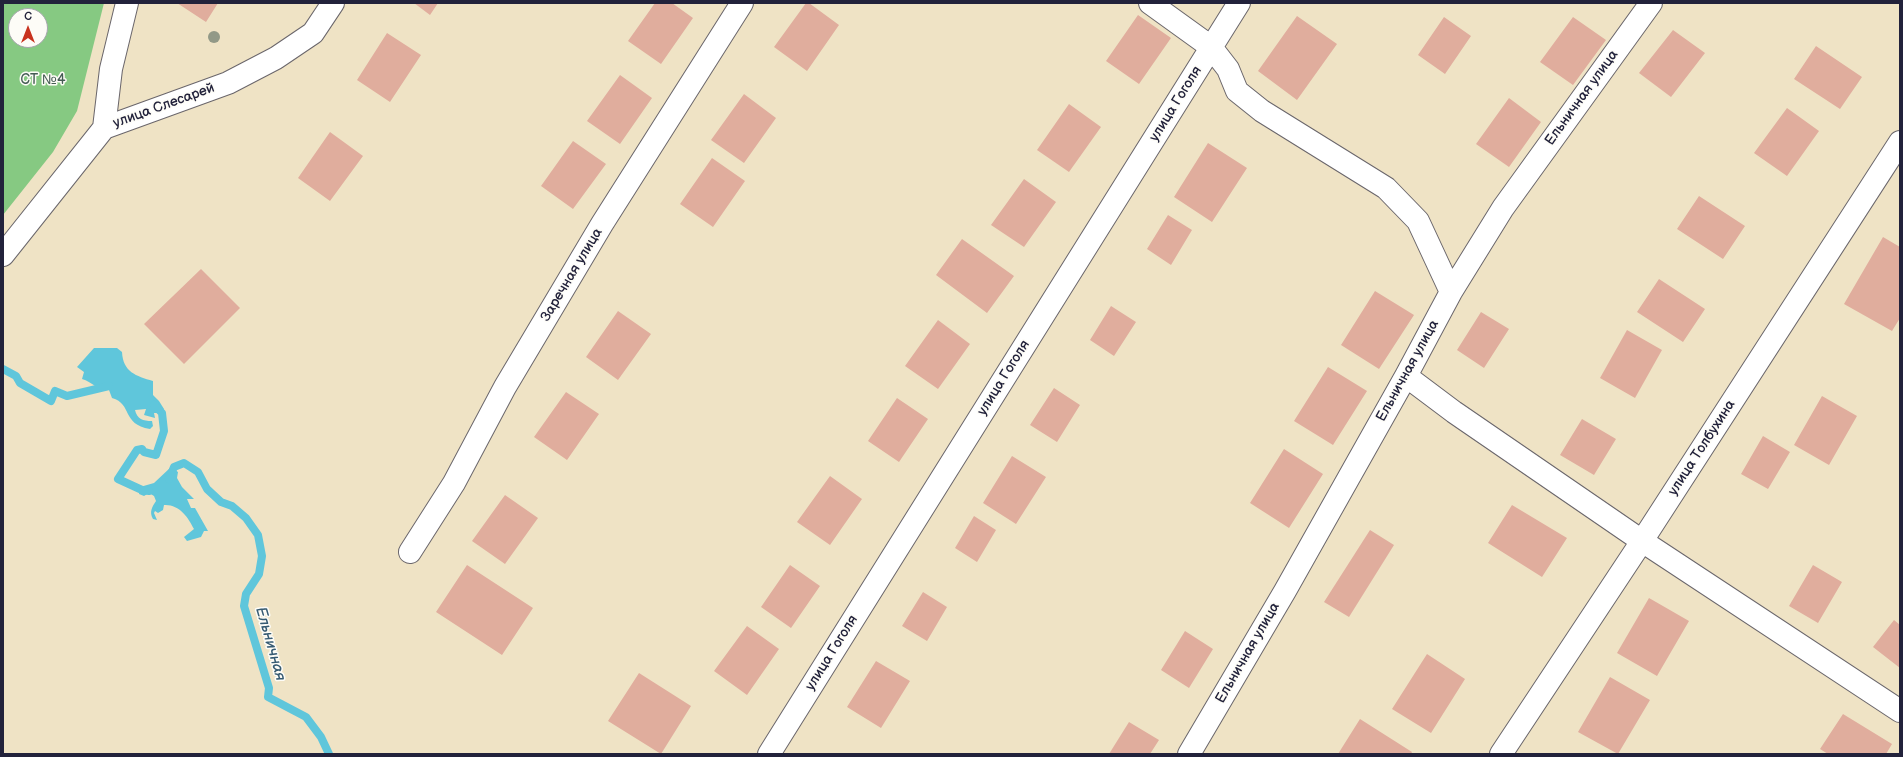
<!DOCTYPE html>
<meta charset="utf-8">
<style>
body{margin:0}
#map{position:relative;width:1903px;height:757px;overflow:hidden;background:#efe3c5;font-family:"Balsamiq Sans",sans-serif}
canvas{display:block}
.frame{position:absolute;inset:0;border:4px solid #22223b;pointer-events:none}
.north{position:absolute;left:8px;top:8px;width:40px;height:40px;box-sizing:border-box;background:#fdfcf7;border:1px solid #a5a5ac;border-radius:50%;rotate:0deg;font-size:11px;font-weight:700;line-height:16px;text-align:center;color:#22223b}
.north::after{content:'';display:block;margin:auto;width:14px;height:18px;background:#c8321e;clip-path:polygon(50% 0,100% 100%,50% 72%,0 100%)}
</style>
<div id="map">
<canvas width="1903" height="757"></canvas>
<div class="frame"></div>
<div class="north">С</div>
</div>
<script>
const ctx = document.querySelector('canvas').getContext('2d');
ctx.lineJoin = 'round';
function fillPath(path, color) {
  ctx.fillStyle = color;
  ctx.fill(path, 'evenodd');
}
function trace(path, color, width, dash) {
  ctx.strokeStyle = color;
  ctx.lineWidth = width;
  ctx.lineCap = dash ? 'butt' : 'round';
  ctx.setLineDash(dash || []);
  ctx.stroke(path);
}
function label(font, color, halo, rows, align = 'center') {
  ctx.font = font + ' "Balsamiq Sans",sans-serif';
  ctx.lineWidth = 3;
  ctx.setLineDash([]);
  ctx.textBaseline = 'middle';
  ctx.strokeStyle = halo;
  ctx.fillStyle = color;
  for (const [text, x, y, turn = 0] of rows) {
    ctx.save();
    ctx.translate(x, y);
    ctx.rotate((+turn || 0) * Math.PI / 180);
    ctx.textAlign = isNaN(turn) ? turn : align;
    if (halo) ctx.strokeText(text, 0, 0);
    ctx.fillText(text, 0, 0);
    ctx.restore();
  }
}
const green = new Path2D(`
 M3,3H104L77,111L53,152L3,215ZM16,16H40V40H16Z`);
const water = new Path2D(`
 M94,348H117L122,352C123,372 136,376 153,381V395L159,401L164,409L162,413H154L155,418L144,415L146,409L135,410C137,419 143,421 152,421L153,426L150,429C121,424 133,404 112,398L109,390C97,391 93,382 82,379L84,372L77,367Z
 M171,467L178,472L177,478L182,487L194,499H187L191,508H195L208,531H204L201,537L187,541L184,537L194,529C188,517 179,504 164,505L163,510L158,513L155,511L154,513L157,520L153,519C149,512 152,507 156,501L154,496L149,493L144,496L139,494L140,487L154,483Z`);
const stream = new Path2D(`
 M3,369L16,376L20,383L51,401L55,391L67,396L109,386
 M169,479L174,467L184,463L198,472L207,489L221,502L232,506L246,518L258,535L262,556L259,574L246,594L244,606L269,688L268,697L306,717L321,737L329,754
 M149,491L142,490L118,479L137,450L142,449L144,452L156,455L164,431L162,413L154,405`);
const building = new Path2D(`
 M177,3H218L206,22Z
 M414,3H438L430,15Z
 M655,3H672L693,18L661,64L628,41Z
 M806,3H809L839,25L807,71L774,47Z
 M1138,15L1171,38L1139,84L1106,61Z
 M1297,16L1337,44L1297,100L1258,71Z
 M1444,17L1471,36L1445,74L1418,55Z
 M1573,17L1606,40L1573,85L1540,62Z
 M1673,30L1705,53L1671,97L1639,73Z
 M387,33L421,55L390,102L357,80Z
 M1816,46L1862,77L1840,109L1794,79Z
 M620,75L652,98L620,144L587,121Z
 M744,94L776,118L744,163L711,140Z
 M1509,98L1541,122L1509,167L1476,144Z
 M1069,104L1101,127L1069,172L1037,150Z
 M1787,108L1819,131L1787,176L1754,153Z
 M330,132L363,156L330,201L298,178Z
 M573,141L606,164L573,209L541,186Z
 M1208,143L1247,168L1212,222L1174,197Z
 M712,158L745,181L713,227L680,204Z
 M1024,179L1056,202L1024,247L991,225Z
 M1699,196L1745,226L1723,259L1677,229Z
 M1168,215L1192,230L1171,265L1147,249Z
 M1883,237L1900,247V318L1892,331L1844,304Z
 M962,239L1014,276L987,313L936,275Z
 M201,269L240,308L184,364L144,324Z
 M1659,279L1705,309L1683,342L1637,312Z
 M1375,291L1414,315L1379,369L1341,345Z
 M1111,306L1136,322L1114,356L1090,340Z
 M618,311L651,334L618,380L586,357Z
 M1481,312L1509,329L1484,368L1457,350Z
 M938,320L970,344L938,389L905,366Z
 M1627,330L1662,350L1635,398L1600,378Z
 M1328,367L1367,391L1333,445L1294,421Z
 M1054,388L1080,405L1057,442L1030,425Z
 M566,392L599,414L567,460L534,437Z
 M1822,396L1857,416L1829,465L1794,445Z
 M897,398L928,419L899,462L868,441Z
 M1582,419L1616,439L1594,475L1560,455Z
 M1763,436L1790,452L1768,489L1741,474Z
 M1284,449L1323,474L1289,528L1250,503Z
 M1012,456L1046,477L1016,524L983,503Z
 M830,476L862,499L830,545L797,522Z
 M505,495L538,518L505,564L472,541Z
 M1512,505L1567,538L1542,577L1488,543Z
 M974,516L996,530L977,562L955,548Z
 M1370,530L1394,545L1349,617L1324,602Z
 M467,565L533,608L502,655L436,612Z
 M790,565L820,586L791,628L761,607Z
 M1813,565L1842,582L1818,623L1789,606Z
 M923,592L947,607L927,641L902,626Z
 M1649,598L1689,621L1657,676L1617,653Z
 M1894,620L1900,625V668L1873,647Z
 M747,626L779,649L747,695L714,671Z
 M1185,631L1213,649L1189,688L1161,670Z
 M1427,654L1465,679L1431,733L1392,709Z
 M876,661L910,681L881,728L847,707Z
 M639,673L691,706L661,754L608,721Z
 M1610,677L1650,700L1618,754L1578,732Z
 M1843,714L1892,744L1886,754H1828L1820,749Z
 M1360,719L1412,752L1411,754H1338Z
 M1129,722L1159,740L1150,754H1109Z`);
const minor = new Path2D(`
 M1150,3L1211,47L1228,69L1237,91L1262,111L1386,188L1418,221L1451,292
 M104,128L111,69L127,3
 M3,255L104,128L228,83L276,58L313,33L333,3
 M1406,376L1454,412L1642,541L1900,711
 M410,552L454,483L505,387L602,224L742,3
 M769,754L1239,3
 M1189,754L1285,591L1406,376L1451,292L1503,208L1651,3
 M1501,754L1642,541L1900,142`);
const trees = [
 [214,37]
];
const parkNames = [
 ["СТ №4",43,80]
];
const streetNames = [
 ["Ельничная улица",1582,98,-54],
 ["улица Гоголя",1176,104,-58],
 ["улица Слесарей",164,106,-20],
 ["Заречная улица",572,275,-59],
 ["Ельничная улица",1408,371,-61],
 ["улица Гоголя",1004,378,-58],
 ["улица Толбухина",1702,448,-57],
 ["улица Гоголя",832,653,-58],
 ["Ельничная улица",1248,653,-60]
];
const waterNames = [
 ["Ельничная",270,644,74]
];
fillPath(green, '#86c982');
fillPath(water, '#5fc6db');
trace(stream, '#5fc6db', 8);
fillPath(building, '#e0ad9d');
trace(minor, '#6a666b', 24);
trace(minor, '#fff', 22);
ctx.fillStyle = '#929987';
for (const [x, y] of trees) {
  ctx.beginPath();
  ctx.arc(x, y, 6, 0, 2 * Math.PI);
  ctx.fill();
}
label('14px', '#455c54', '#fdfcf7', parkNames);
label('14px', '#22223b', '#fdfcf7', streetNames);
label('italic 15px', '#375b73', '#fdfcf7', waterNames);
</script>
